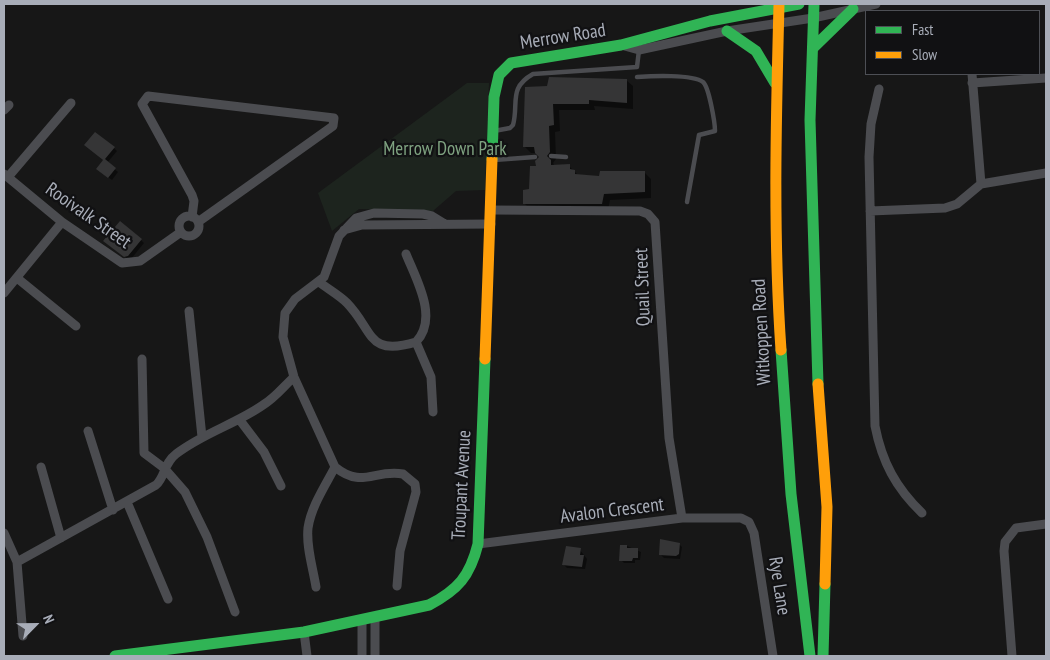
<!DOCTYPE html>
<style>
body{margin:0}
#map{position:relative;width:1050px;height:660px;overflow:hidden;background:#171717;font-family:"PT Sans Narrow",sans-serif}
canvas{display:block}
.frame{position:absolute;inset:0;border:5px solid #a8adb8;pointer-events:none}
.legend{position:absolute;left:865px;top:10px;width:175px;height:65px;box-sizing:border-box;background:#111113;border:1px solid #4d4f55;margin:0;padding:6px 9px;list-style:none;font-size:15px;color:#a8adb8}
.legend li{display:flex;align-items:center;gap:10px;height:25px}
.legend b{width:25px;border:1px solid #4d4f55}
.north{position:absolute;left:10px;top:600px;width:50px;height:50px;-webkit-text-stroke:4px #111113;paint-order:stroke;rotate:67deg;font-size:14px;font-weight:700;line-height:20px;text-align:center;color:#a8adb8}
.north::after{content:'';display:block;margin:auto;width:18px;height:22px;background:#a8adb8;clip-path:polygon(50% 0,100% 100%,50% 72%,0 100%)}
</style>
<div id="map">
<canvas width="1050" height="660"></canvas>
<div class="frame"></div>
<ul class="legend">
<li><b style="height:6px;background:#30b455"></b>Fast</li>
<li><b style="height:6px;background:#ff9f0a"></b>Slow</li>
</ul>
<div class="north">N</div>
</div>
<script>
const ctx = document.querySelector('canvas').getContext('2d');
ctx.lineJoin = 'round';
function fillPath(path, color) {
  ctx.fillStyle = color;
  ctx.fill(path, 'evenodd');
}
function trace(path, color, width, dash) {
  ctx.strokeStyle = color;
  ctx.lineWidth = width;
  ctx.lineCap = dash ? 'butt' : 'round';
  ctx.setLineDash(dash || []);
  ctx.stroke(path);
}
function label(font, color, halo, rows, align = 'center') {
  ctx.font = font + ' "PT Sans Narrow",sans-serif';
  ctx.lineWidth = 4.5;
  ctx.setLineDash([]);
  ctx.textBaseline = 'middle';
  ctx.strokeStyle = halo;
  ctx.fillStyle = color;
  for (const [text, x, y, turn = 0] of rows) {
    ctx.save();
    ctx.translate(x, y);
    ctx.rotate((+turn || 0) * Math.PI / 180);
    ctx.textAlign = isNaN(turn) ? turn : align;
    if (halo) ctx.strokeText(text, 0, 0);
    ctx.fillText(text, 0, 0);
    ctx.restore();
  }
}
const green = new Path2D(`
 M467,83H489L485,190L456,191L433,211L359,209L332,231L318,193Z`);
const shadow = new Path2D(`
 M626,80L633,86V109L594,106L595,110H559L560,131L555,132L556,159L553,163L555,166H569L579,176L600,177L645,173L651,179V198L610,200L608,210H531L524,203L541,157L537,153H531L525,147L526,89Z
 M89,148H114L117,151L107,163L118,172L112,180L101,172L104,161Z
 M141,240L144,243L131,259H128L108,244Z
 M679,544L682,547L680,559L664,558L661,555Z
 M627,546L641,552L640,560H635V563H624L621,560Z
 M580,550L587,559L585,569L567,568L564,565Z`);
const building = new Path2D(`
 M549,77L627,79V103L589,100V104H553L554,125L549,126L550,152L547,156L551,160V165L570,164V169L575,170V174L599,176L600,171H645V192L604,194L602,204H523V190L529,189L530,166H536L535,161L539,157L535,153L534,147H523L525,87L547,86Z
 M95,132L115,147L105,159L116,168L108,178L96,169L103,160L84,145Z
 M120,221L142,239L128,256L124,257L103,241Z
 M660,539L680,543L679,554L676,556L659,555Z
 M620,545H627V548H638V558H633L632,561H619Z
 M566,546L581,548L580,555H584L582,567L562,565Z`);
const lane = new Path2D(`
 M637,77C651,76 692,74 703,82C709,87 715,123 715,131L699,135L687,202
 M494,131L510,128L513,125C519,103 508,88 533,74L637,67L639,50
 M551,156L566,157
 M494,160L535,157`);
const street = new Path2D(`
 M621,45L639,50L727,31L813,18L876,4
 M972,74L981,184L1046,173
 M972,83L1046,78
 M879,89L871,124L869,157L875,426C882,462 896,488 922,513
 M4,110L9,105
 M4,174L62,222L122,263L140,261L181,232
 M8,177L71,103
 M491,210L640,211L648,214L655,222L669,438L682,518
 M870,211L945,208L957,204L981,184
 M179 226a10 10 0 1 1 20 0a10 10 0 1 1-20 0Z
 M192,217L194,201L192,195L142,104L148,96L334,118L333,126L198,222
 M344,230L362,225L491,224
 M17,278L76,326
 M319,282C328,289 339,295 347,303C374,331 367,357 416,342C439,318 416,279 406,254
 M4,293L62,222
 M189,311L202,437
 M416,342L431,377L433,412
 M142,359L144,453L164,468L185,492L207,537L235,612
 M239,419L264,452L281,486
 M88,431L113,510
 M41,467L61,538
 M127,502L168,599
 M4,533L17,562
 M478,544L682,518H741L749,522L754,533L773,656
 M397,586L400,551L416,492L415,484L403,474C374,469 362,489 335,467L294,377L283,337L285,313L295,299L324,277L339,236L356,218L374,213L423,214L432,216L445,224
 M316,587C313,568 306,547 308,528C311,507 325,486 335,467
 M375,617V656
 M304,632L307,656
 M23,636L17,562L156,485C165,477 164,463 176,454C203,433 236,424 263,405C275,398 284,386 294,377
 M362,656V620
 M1012,656L1004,551L1005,542L1016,528L1046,524`);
const fast = new Path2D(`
 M814,4L810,120L818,384
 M727,31L756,51L775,83
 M814,47L853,9
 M492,159L494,97L499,75L511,63L621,45L710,21L799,4
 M781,350L791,494L810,656
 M115,656L304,632L429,605C458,590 470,576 478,544L485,359
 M823,656L825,584`);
const slow = new Path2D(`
 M779,4C776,120 773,234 781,350
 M485,359L492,159
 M818,384L827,507L825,584`);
const streetNames = [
 ["Merrow Road",563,37,-9],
 ["Rooivalk Street",88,216,35],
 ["Quail Street",643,287,-92],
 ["Witkoppen Road",762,332,-93],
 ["Troupant Avenue",462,485,-87],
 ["Avalon Crescent",612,511,-7],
 ["Rye Lane",779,586,81]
];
const parkNames = [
 ["Merrow Down Park",445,150]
];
fillPath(green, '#1d241e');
fillPath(shadow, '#0007');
fillPath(building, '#353536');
trace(lane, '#4b4c50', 4.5);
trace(street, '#4b4c50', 9);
trace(fast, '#30b455', 11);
trace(slow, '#ff9f0a', 11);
label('19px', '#a8adb8', '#111113', streetNames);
label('19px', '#7fa381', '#111113', parkNames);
</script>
